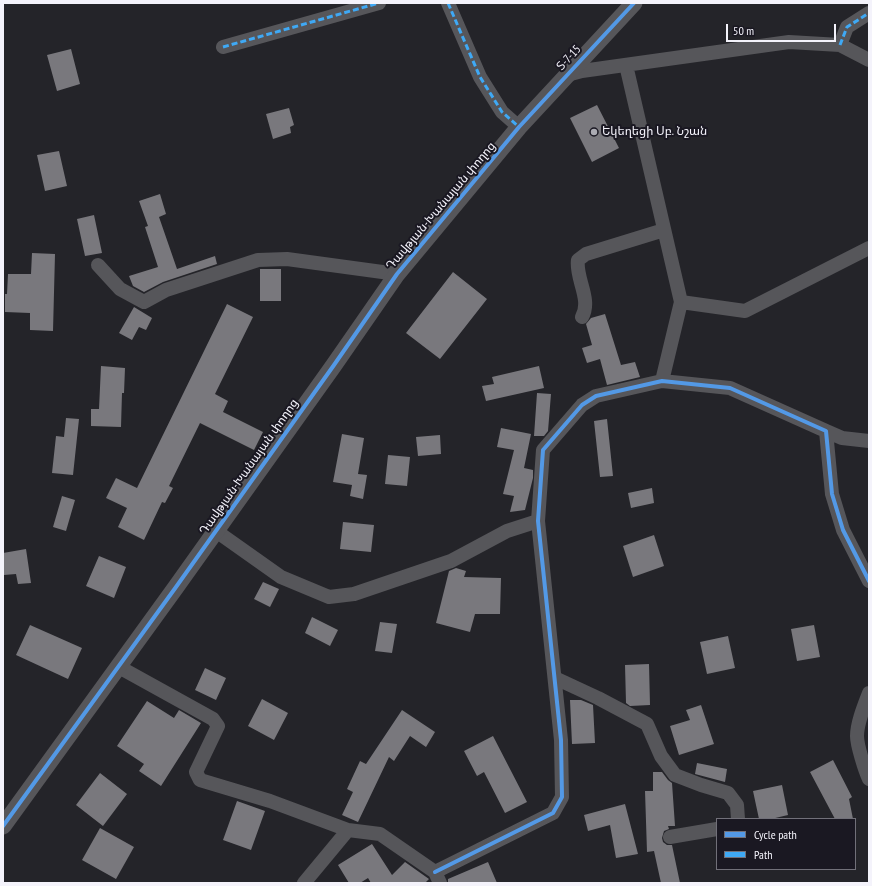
<!DOCTYPE html>
<meta charset="utf-8">
<style>
body{margin:0}
#map{position:relative;width:872px;height:886px;overflow:hidden;background:#242429;font-family:"PT Sans Narrow",sans-serif}
canvas{display:block}
.frame{position:absolute;inset:0;border:4px solid #f4f3fb;pointer-events:none}
.legend{position:absolute;left:716px;top:818px;width:140px;height:52px;box-sizing:border-box;background:#1a1822;border:1px solid #717079;margin:0;padding:5px 7px;list-style:none;font-size:12px;color:#f4f3fb}
.legend li{display:flex;align-items:center;gap:8px;height:20px}
.legend b{width:20px;border:1px solid #717079}
.scale{position:absolute;left:726px;top:24px;width:110px;height:18px;box-sizing:border-box;border:2px solid #f4f3fb;border-top:0;padding-left:5px;font-size:12px;line-height:14px;white-space:nowrap;color:#f4f3fb;-webkit-text-stroke:3px #1a1822;paint-order:stroke}
</style>
<div id="map">
<canvas width="872" height="886"></canvas>
<div class="frame"></div>
<ul class="legend">
<li><b style="height:5px;background:#5399e6"></b>Cycle path</li>
<li><b style="height:5px;background:#3fa9f5"></b>Path</li>
</ul>
<div class="scale">50 m</div>
</div>
<script>
const ctx = document.querySelector('canvas').getContext('2d');
ctx.lineJoin = 'round';
function fillPath(path, color) {
  ctx.fillStyle = color;
  ctx.fill(path, 'evenodd');
}
function trace(path, color, width, dash) {
  ctx.strokeStyle = color;
  ctx.lineWidth = width;
  ctx.lineCap = dash ? 'butt' : 'round';
  ctx.setLineDash(dash || []);
  ctx.stroke(path);
}
function label(font, color, halo, rows, align = 'center') {
  ctx.font = font + ' "PT Sans Narrow","Noto Sans Armenian",sans-serif';
  ctx.lineWidth = 4;
  ctx.setLineDash([]);
  ctx.textBaseline = 'middle';
  ctx.strokeStyle = halo;
  ctx.fillStyle = color;
  for (const [text, x, y, turn = 0] of rows) {
    ctx.save();
    ctx.translate(x, y);
    ctx.rotate((+turn || 0) * Math.PI / 180);
    ctx.textAlign = isNaN(turn) ? turn : align;
    if (halo) ctx.strokeText(text, 0, 0);
    ctx.fillText(text, 0, 0);
    ctx.restore();
  }
}
const building = new Path2D(`
 M71,49L80,84L57,91L47,55Z
 M597,105L619,148L592,162L570,118Z
 M289,108L294,125L290,127L291,133L273,139L266,114Z
 M59,151L67,186L45,191L37,155Z
 M160,194L166,214L159,217L177,269L215,256L217,264L163,282L144,292L133,286L129,276L158,267L145,227L148,226L139,201Z
 M94,215L102,253L85,256L77,219Z
 M32,253L55,254L53,331L30,330V313L5,312V294H7L8,274H31Z
 M260,269H281V301H260Z
 M453,272L487,299L440,359L406,333Z
 M227,304L253,317L215,394L228,401L223,412L263,432L254,450L200,423L169,486L173,488L165,503L162,502L144,540L118,527L127,508L106,498L116,478L137,488Z
 M134,307L152,318L146,330L139,327L132,340L119,333Z
 M605,314L621,365L635,362L640,377L607,385L600,359L587,363L582,348L592,345L586,324L591,318Z
 M101,366L125,368L124,393H122L121,427L91,426V409H99Z
 M539,366L544,388L486,401L482,386L494,384L492,377Z
 M537,393L551,394L548,431L544,436H534Z
 M66,418L79,419L73,475L52,473L56,436L64,437Z
 M607,419L613,476L600,477L594,421Z
 M501,428L531,434L524,468L533,470V478L525,510L510,512L514,496L503,494L514,450L497,447Z
 M342,434L364,438L358,474L367,475L363,499L350,496L352,485L333,482Z
 M440,435L441,454L418,456L416,437Z
 M388,455L410,457L407,486L385,484Z
 M652,488L654,503L631,508L628,493Z
 M62,496L75,500L66,531L53,527Z
 M343,522L374,525L371,552L340,549Z
 M654,535L664,566L633,577L623,546Z
 M26,549L31,583L18,584L16,574L4,575L3,553Z
 M99,556L126,567L114,598L86,586Z
 M456,568L466,571L464,577L501,578L500,614H475L470,632L436,623L449,571Z
 M263,582L279,589L270,607L254,599Z
 M312,617L338,630L330,646L305,633Z
 M380,622L397,624L392,653L375,651Z
 M30,625L82,648L68,679L16,655Z
 M814,625L820,657L797,661L791,629Z
 M728,636L735,668L707,674L700,642Z
 M649,664L650,705L630,706L626,703L625,665Z
 M205,668L226,678L216,700L195,690Z
 M262,699L288,713L274,740L248,726Z
 M570,700H581L593,705L595,743L572,744Z
 M147,701L174,718L179,710L201,723L161,786L139,771L144,764L117,746Z
 M701,705L714,744L679,755L670,726L690,720L686,710Z
 M402,710L435,732L426,747L410,736L394,761L389,757L358,822L342,815L353,792L347,789L360,761L366,764Z
 M493,736L527,802L505,813L484,772L477,776L464,751Z
 M833,760L852,797L849,799L853,819H835L810,772Z
 M697,763L727,769L725,782L695,774Z
 M653,772H662L668,780L672,783L675,826H668L669,829L664,831L662,838L663,842L667,845H672L680,883H661L654,851L647,852L645,791H653Z
 M100,773L127,794L103,826L76,805Z
 M782,785L788,815L771,819H759L753,791Z
 M237,801L265,811L251,850L223,840Z
 M625,804L638,854L616,858L610,825L588,831L584,815Z
 M100,828L134,847L116,879L82,860Z
 M372,844L392,875L405,862L429,879L425,883H371L368,878L360,883H349L338,865Z
 M488,862L497,883H448V879Z`);
const minor = new Path2D(`
 M448,3L480,77L502,112L519,127
 M840,45L847,27L869,13
 M223,47L379,3
 M626,65L681,302L662,381
 M567,75L582,71L789,42L840,45L869,60
 M98,265L120,289L144,302L166,290L258,260L287,259L397,274
 M681,302L745,311L869,248
 M582,317C592,299 575,278 578,260L586,254L664,230
 M826,431L842,438L869,441
 M216,531L281,577L329,597L354,594L451,561L507,531L538,521
 M119,667L213,719L218,726L196,772L200,780L270,801L348,830L380,834L435,872L440,883
 M555,678L598,698L647,724L661,756L675,775L701,785L728,793L737,805L738,819
 M869,693C864,706 857,723 857,736C857,745 865,771 869,779
 M670,837L717,829
 M435,872L553,813L562,797L561,740L538,521L543,450L582,405L596,396L662,381L730,388L826,431L832,494L843,530L869,581
 M304,883L348,830`);
const tertiary = new Path2D(`
 M3,826L176,587L334,365L397,274L519,127L634,3`);
const quiet = new Path2D(`
 M448,3L480,77L502,112L519,127
 M840,45L847,27L869,13
 M223,47L379,3`);
const cycleway = new Path2D(`
 M3,826L176,587L334,365L397,274L519,127L634,3
 M435,872L553,813L562,797L561,740L538,521L543,450L582,405L596,396L662,381L730,388L826,431L832,494L843,530L869,581`);
const markers = [
 [594,132,4,"#ababb2"]
];
const streetNames = [
 ["Տ-7-15",569,58,-47],
 ["Դավթյան-Խանայան փողոց",441,206,-50],
 ["Դավթյան-Խանայան փողոց",249,467,-55]
];
const poiNames = [
 ["Եկեղեցի Սբ. Նշան",602,132]
];
fillPath(building, '#79787d');
trace(minor, '#56565a', 14);
trace(tertiary, '#56565a', 17);
trace(quiet, '#3fa9f5', 3, [6, 3]);
trace(cycleway, '#5399e6', 4);
for (const [x, y, r, color] of markers) {
  const dot = new Path2D();
  dot.arc(x, y, r, 0, 2 * Math.PI);
  ctx.fillStyle = color;
  ctx.fill(dot);
  trace(dot, '#1a1822', 1.5);
}
label('12px', '#f4f3fb', '#1a1822', streetNames);
label('12px', '#f4f3fb', '#1a1822', poiNames, 'left');
</script>
